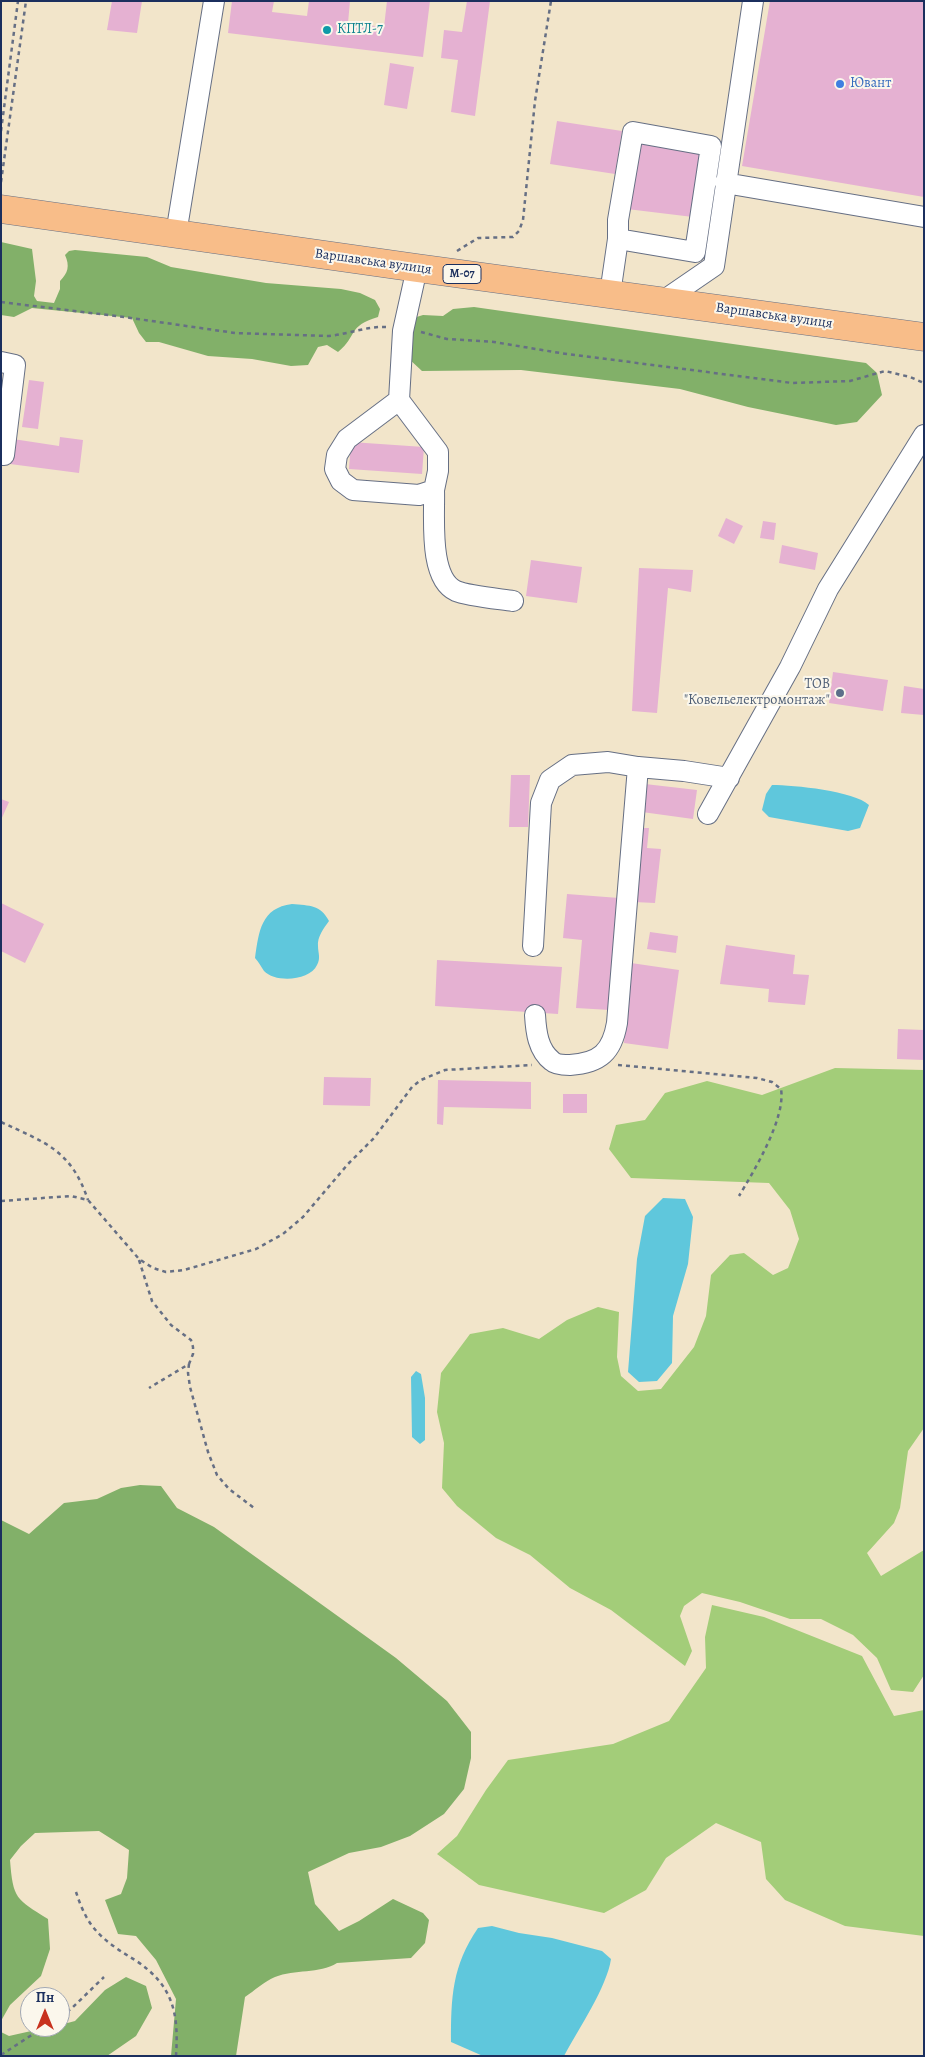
<!DOCTYPE html>
<meta charset="utf-8">
<style>
body{margin:0}
#map{position:relative;width:925px;height:2057px;overflow:hidden;background:#f2e5ca;font-family:Alegreya,serif}
canvas{display:block}
.frame{position:absolute;inset:0;border:2px solid #1b2f5e;pointer-events:none}
.north{position:absolute;left:20px;top:1987px;width:50px;height:50px;box-sizing:border-box;background:#fbf7ec;border:1px solid #a1a7b3;border-radius:50%;rotate:0deg;font-size:14px;font-weight:700;line-height:20px;text-align:center;color:#1b2f5e}
.north::after{content:'';display:block;margin:auto;width:18px;height:22px;background:#c8321e;clip-path:polygon(50% 0,100% 100%,50% 72%,0 100%)}
</style>
<div id="map">
<canvas width="925" height="2057"></canvas>
<div class="frame"></div>
<div class="north">Пн</div>
</div>
<script>
const ctx = document.querySelector('canvas').getContext('2d');
ctx.lineJoin = 'round';
function fillPath(path, color) {
  ctx.fillStyle = color;
  ctx.fill(path, 'evenodd');
}
function trace(path, color, width, dash) {
  ctx.strokeStyle = color;
  ctx.lineWidth = width;
  ctx.lineCap = dash ? 'butt' : 'round';
  ctx.setLineDash(dash || []);
  ctx.stroke(path);
}
function label(font, color, halo, rows, align = 'center') {
  ctx.font = font + ' Alegreya,serif';
  ctx.lineWidth = 4;
  ctx.setLineDash([]);
  ctx.textBaseline = 'middle';
  ctx.strokeStyle = halo;
  ctx.fillStyle = color;
  for (const [text, x, y, turn = 0] of rows) {
    ctx.save();
    ctx.translate(x, y);
    ctx.rotate((+turn || 0) * Math.PI / 180);
    ctx.textAlign = isNaN(turn) ? turn : align;
    if (halo) ctx.strokeText(text, 0, 0);
    ctx.fillText(text, 0, 0);
    ctx.restore();
  }
}
const green = new Path2D(`
 M835,1068L924,1070V1428L908,1451L900,1508L894,1523L867,1553L881,1576L924,1550V1675L913,1692L891,1690L877,1658L853,1635L821,1619H790L740,1602L702,1593L684,1606L680,1616L692,1651L685,1666L611,1610L570,1588L530,1555L496,1538L457,1506L442,1488L444,1443L437,1412L441,1373L470,1334L503,1328L539,1339L567,1320L598,1307L619,1312L617,1357L621,1376L638,1391L661,1389L694,1347L706,1316L711,1275L730,1255L744,1253L773,1275L788,1268L799,1239L790,1210L769,1183L631,1178L609,1149L616,1125L645,1120L665,1093L707,1081L762,1095Z
 M712,1605L764,1617L862,1656L894,1716L924,1710V1936L845,1926L785,1900L766,1879L761,1842L716,1823L666,1858L646,1890L604,1913L479,1885L437,1854L457,1836L486,1790L508,1760L613,1744L669,1721L706,1668L705,1637Z`);
const forest = new Path2D(`
 M1,242L32,249L36,281L34,296L37,301L54,303L60,289V281C68,273 70,266 65,255L69,251L75,250L147,257L171,267L266,283L341,289L360,293L375,300L380,309L378,317C347,326 358,336 338,352L327,345L318,347L308,365L291,366L252,359L208,356L159,342H146L139,333L132,318L32,308L14,317L1,315Z
 M474,307L866,363L877,373L882,395L857,422L836,425L748,407L680,389L521,370L422,371L408,358L407,320L423,315L443,316L453,309Z
 M140,1485L161,1486L177,1508L214,1527L396,1658L447,1701L471,1732V1758L464,1789L444,1814L410,1836L381,1847L349,1853L308,1872L315,1904L339,1931L359,1921L393,1899L423,1913L429,1920L425,1943L411,1958L337,1963C319,1974 295,1969 275,1977C265,1981 254,1991 245,1997L236,2056H171L176,1999L156,1960L136,1936L118,1934L105,1900L121,1894L127,1878L129,1850L99,1831L35,1833L21,1846L10,1860C13,1899 16,1899 48,1919L50,1949L41,1976L10,2005L1,2021V1520L29,1534L64,1503L97,1499L121,1488Z
 M126,1977L146,1986L152,2008L136,2036L107,2056H1V2032L9,2036L49,2027H60V2025L75,2021L105,1990Z`);
const water = new Path2D(`
 M772,785C794,785 854,791 869,805L860,828L848,831L769,817L762,810L766,794Z
 M292,904C310,906 320,904 329,921C324,928 317,937 318,946C318,953 321,958 317,965C310,981 275,983 264,971C261,967 259,962 255,958C259,931 261,908 292,904Z
 M663,1198L685,1199L693,1217L688,1264L673,1316L672,1363L657,1381L639,1382L628,1372L637,1259L645,1216Z
 M416,1371L421,1374L425,1398V1440L420,1444L412,1437L411,1377Z
 M492,1926L519,1933L552,1938L602,1951L611,1959C607,1987 578,2030 564,2056H483L451,2042C451,1997 452,1966 478,1928Z`);
const building = new Path2D(`
 M112,1H142L137,33L107,30Z
 M232,1H274L272,12L307,16L309,1H350L348,23L384,27L387,1H430L423,57L228,33Z
 M467,1H490L475,116L451,112L458,60L441,58L444,30L462,32Z
 M770,1H924V197L742,166Z
 M390,63L414,67L407,109L384,105Z
 M557,121L622,131L615,174L550,164Z
 M637,141L703,150L693,217L627,209Z
 M29,380L44,382L38,429L22,427Z
 M60,437L83,440L79,473L10,464L13,439L59,446Z
 M351,442L424,447L422,474L349,469Z
 M726,518L743,526L734,544L718,536Z
 M763,521L776,523L774,540L760,538Z
 M782,545L818,553L815,570L779,563Z
 M531,560L582,567L577,603L526,596Z
 M639,568L693,570L691,592L668,588L657,713L632,711Z
 M833,672L888,680L883,711L829,703Z
 M904,686L924,689V715L901,713Z
 M511,775H530L528,827H509Z
 M645,784L697,790L693,819L642,812Z
 M1,799L9,802L1,820Z
 M641,828H649L647,848L661,849L655,903L634,902Z
 M567,894L619,898L610,1010L576,1008L582,940L563,938Z
 M1,903L44,924L25,963L1,951Z
 M650,932L678,936L676,953L647,949Z
 M726,945L795,955L793,974L809,975L805,1005L768,1002L769,989L720,984Z
 M437,960L562,967L558,1014L435,1006Z
 M631,963L679,970L668,1049L624,1043Z
 M898,1029L924,1030V1060L897,1059Z
 M324,1077L371,1078L370,1106L323,1105Z
 M438,1080L531,1082V1109L444,1107L443,1125L437,1124Z
 M563,1094H587V1113H563Z`);
const path = new Path2D(`
 M1,131L18,1
 M1,182L26,1
 M457,251L478,238L513,237L519,231L523,220L535,101L551,1
 M1,302L124,317L235,333L329,336C349,334 367,326 386,327
 M421,332L447,339L494,342L560,353L792,383L850,381L885,371L910,377L924,383
 M618,1065L757,1078L772,1082L781,1089C786,1118 754,1171 739,1196
 M1,1122C46,1143 71,1150 88,1200
 M1,1201L71,1196L88,1200L139,1259L153,1268L166,1272L184,1270L256,1249L283,1234L303,1217L348,1164L374,1138L412,1087L421,1080L445,1070L532,1065
 M139,1260L152,1301L171,1325L191,1340L193,1347V1354L189,1364L149,1388
 M189,1364L188,1373L190,1387L208,1452L217,1475L229,1489L254,1508
 M76,1892C80,1904 85,1917 93,1927C104,1941 120,1951 135,1960C173,1985 179,2013 176,2056
 M60,2016L71,2009L104,1977
 M1,2055L44,2027`);
const minor = new Path2D(`
 M725,183L924,217
 M176,234L214,1
 M610,294L618,239L695,252L711,146L633,132L618,220V239
 M663,301L714,266L753,1
 M1,362L15,365L4,455
 M399,400L347,439L337,455L335,469L341,481L353,490L419,495L434,490L438,471V452L399,400L403,331L417,268
 M434,490C435,516 428,578 456,591C468,596 500,599 513,601
 M708,814L790,667L828,589L924,435
 M533,946L541,803L550,780L572,765L608,762L638,767L684,771L729,778
 M535,1015C536,1032 538,1050 552,1061C556,1065 565,1065 570,1065C600,1063 612,1052 617,1023L638,767`);
const highway = new Path2D(`
 M1,209L417,268L924,337`);
const markers = [
 [327,30,5,"#0f9aa8"],
 [840,84,5,"#3f7fe0"],
 [840,693,5,"#5c6f8a"]
];
const shields = [
 [462,274,38]
];
const shieldNames = [
 ["М-07",462,274]
];
const cultureNames = [
 ["КПТЛ-7",337,30]
];
const shopNames = [
 ["Ювант",850,84]
];
const streetNames = [
 ["Варшавська вулиця",373,262,8],
 ["Варшавська вулиця",774,316,8]
];
const serviceNames = [
 ["ТОВ",830,685],
 ["\"Ковельелектромонтаж\"",830,701]
];
fillPath(green, '#a3cd79');
fillPath(forest, '#82b069');
fillPath(water, '#5fc7dc');
fillPath(building, '#e5b1d2');
trace(minor, '#666f84', 22);
trace(highway, '#666f84', 29);
trace(path, '#666f84', 2.5, [4, 4]);
trace(minor, '#fff', 20);
trace(highway, '#f8bd89', 28);
for (const [x, y, r, color] of markers) {
  const dot = new Path2D();
  dot.arc(x, y, r, 0, 2 * Math.PI);
  ctx.fillStyle = color;
  ctx.fill(dot);
  trace(dot, '#fbf7ec', 2);
}
for (const [x, y, w] of shields) {
  const box = new Path2D();
  box.roundRect(x - w / 2, y - 9.5, w, 19, 4);
  ctx.fillStyle = '#fbf7ec';
  ctx.fill(box);
  trace(box, '#1b2f5e', 1);
}
label('bold 12px', '#1b2f5e', null, shieldNames);
label('14px', '#0d838f', '#fbf7ec', cultureNames, 'left');
label('14px', '#366cbe', '#fbf7ec', shopNames, 'left');
label('14px', '#1b2f5e', '#fbf7ec', streetNames);
label('14px', '#4e5e75', '#fbf7ec', serviceNames, 'right');
</script>
